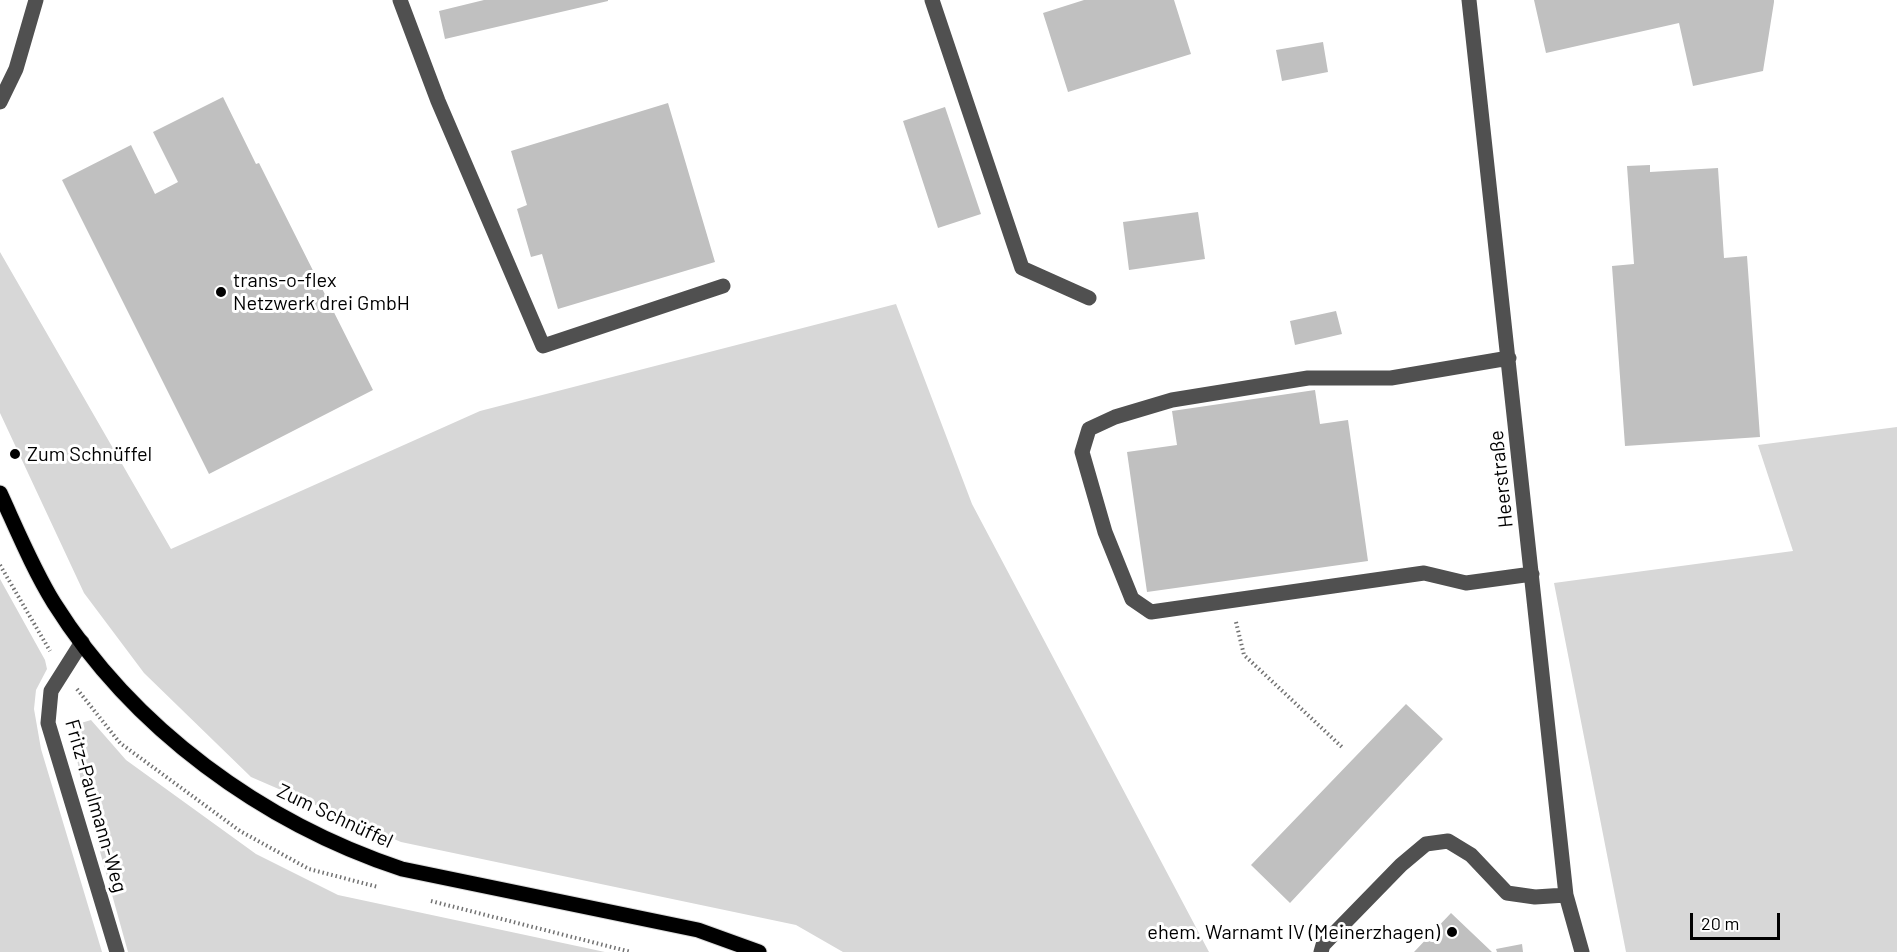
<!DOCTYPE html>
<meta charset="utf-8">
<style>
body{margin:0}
#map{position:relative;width:1897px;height:952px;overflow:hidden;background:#fff;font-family:Barlow,sans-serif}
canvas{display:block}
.scale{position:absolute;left:1690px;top:913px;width:90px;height:27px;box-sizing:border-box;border:3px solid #000;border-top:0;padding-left:8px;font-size:18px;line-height:21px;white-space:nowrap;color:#000;-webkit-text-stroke:4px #fff;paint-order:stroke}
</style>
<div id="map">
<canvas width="1897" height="952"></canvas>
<div class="scale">20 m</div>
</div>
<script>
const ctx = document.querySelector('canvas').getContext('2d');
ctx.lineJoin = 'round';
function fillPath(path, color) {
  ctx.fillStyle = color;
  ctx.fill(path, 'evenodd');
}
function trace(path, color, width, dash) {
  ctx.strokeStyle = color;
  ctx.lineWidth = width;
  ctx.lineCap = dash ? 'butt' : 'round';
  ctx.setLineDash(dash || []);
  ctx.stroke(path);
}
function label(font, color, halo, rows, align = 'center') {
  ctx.font = font + ' Barlow,sans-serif';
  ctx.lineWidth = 6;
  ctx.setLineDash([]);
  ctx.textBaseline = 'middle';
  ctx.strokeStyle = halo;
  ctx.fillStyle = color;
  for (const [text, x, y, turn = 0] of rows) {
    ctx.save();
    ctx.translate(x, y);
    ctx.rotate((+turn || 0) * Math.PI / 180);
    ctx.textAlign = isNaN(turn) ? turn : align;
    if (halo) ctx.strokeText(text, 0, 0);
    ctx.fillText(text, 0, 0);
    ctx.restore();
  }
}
const green = new Path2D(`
 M0,252L171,549L480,411L896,304L972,504L1209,952H843L796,925L401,842L251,777L144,673L84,593L0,413Z
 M1897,427V952H1626L1554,583L1793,551L1758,445Z
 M0,579L45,660L47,669L36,690L34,709L41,749L102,952H0Z
 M91,720L126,760L256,854L338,895L605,952H128L82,787L71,726Z`);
const building = new Path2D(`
 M484,0H608V1L445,39L439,11Z
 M1084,0H1174L1191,54L1068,92L1043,13Z
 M1534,0H1774V2L1763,71L1693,86L1679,23L1546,53Z
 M1323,42L1328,72L1282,81L1276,50Z
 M223,97L256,164L259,163L373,390L209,474L62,180L131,145L155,194L178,182L153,132Z
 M668,103L715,262L558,309L542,254L531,257L517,209L527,205L511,151Z
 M945,107L981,214L938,228L903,121Z
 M1650,165V172L1718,168L1724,258L1747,256L1760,437L1625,446L1612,266L1634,264L1627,166Z
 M1198,212L1205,259L1129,270L1123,222Z
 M1336,311L1342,334L1295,345L1290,321Z
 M1315,390L1320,424L1348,420L1368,561L1147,592L1127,452L1177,445L1172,411Z
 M1406,704L1443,739L1290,903L1251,865Z
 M1451,913L1492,952H1414Z
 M1522,944L1523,952H1497L1496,949Z`);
const path = new Path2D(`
 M0,565L50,651
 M1236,622L1244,655L1343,748
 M77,689L120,743L240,831L309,869L378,887
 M431,901L631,952`);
const minor = new Path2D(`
 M400,0L438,101L543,346L723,286
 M932,0L1022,268L1089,298
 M1469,0L1566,895L1582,952
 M0,102L16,69L36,0
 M1509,358L1391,378H1308L1172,400L1115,417L1089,429L1082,452L1105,532L1132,599L1151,612L1424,573L1466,583L1532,574
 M82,642L51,691L48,723L117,952
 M1321,952L1323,945L1401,865L1426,844L1448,841L1471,855L1507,893L1535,897L1566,895`);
const major = new Path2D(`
 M0,493C17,530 33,569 54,603C133,729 263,823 402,869L698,930L759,952`);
const markers = [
 [221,292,6,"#000"],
 [15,454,6,"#000"],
 [1452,932,6,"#000"]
];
const poiNames = [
 ["trans-o-flex",233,280],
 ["Netzwerk drei GmbH",233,303],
 ["Zum Schnüffel",27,454],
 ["ehem. Warnamt IV (Meinerzhagen)",1440,932,"right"]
];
const streetNames = [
 ["Heerstraße",1501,479,-96],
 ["Fritz-Paulmann-Weg",96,806,74],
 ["Zum Schnüffel",335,816,25]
];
fillPath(green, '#d7d7d7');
fillPath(building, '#c0c0c0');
trace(major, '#dbdbdb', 17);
trace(path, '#727272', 4, [1.5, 3]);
trace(minor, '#505050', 15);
trace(major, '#000', 15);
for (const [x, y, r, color] of markers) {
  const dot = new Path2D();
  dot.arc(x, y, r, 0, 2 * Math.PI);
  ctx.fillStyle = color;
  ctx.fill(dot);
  trace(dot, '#fff', 2);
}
label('20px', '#000', '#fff', poiNames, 'left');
label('20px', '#000', '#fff', streetNames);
</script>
